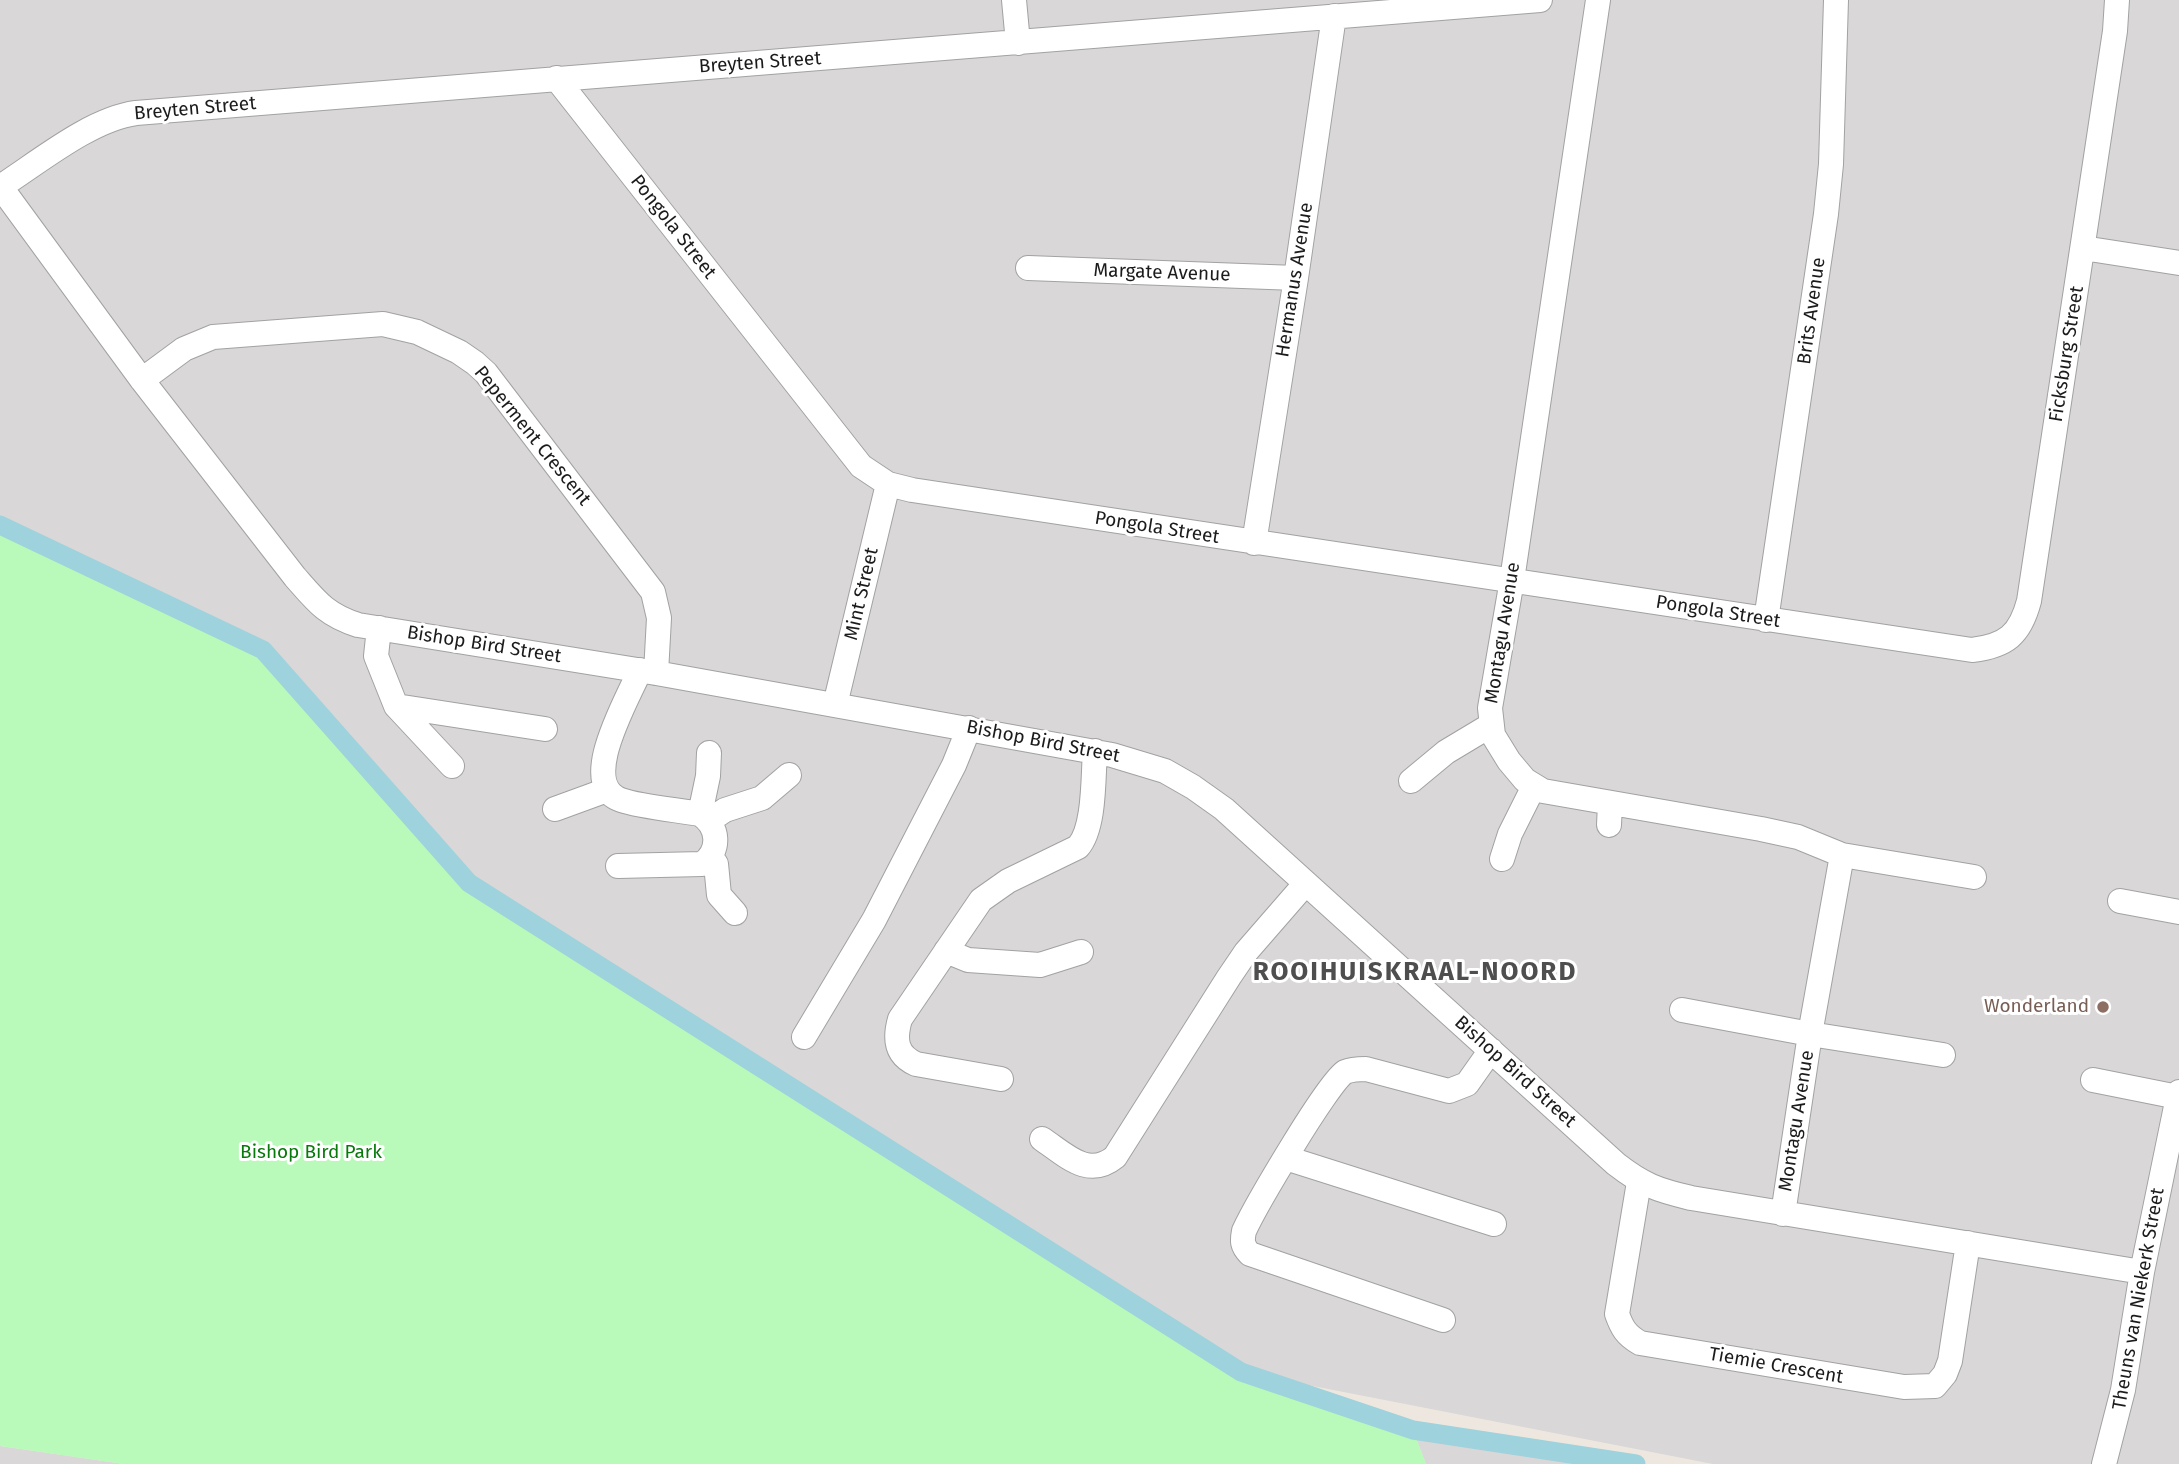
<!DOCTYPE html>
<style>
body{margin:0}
canvas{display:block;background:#ede7df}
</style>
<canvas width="2179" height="1464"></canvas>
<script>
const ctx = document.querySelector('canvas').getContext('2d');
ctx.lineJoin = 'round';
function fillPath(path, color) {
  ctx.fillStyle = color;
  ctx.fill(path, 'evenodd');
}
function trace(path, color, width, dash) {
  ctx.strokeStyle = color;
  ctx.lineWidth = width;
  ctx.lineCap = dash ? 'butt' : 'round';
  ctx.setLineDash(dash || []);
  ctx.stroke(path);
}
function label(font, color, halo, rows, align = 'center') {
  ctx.font = font + ' "Fira Sans",sans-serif';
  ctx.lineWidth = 6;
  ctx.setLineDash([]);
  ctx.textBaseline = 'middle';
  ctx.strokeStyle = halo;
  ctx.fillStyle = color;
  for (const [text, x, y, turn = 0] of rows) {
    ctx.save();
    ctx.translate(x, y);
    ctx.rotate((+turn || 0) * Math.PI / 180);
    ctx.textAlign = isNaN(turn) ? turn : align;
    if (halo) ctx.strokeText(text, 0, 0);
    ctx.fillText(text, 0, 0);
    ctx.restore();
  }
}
const residential = new Path2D(`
 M0,0H2179V1464H1713L1241,1372L469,883L263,650L0,525Z
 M1413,1430L1597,1464H1426Z
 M0,1446L124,1464H0Z`);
const park = new Path2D(`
 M0,525L263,650L469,883L1241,1372L1413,1430L1426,1464H124L0,1446Z`);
const canal = new Path2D(`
 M0,525L263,650L469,883L1241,1372L1413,1430L1636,1464`);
const minor = new Path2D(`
 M1014,0L1018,43
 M1598,0L1512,580L1490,708L1493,735L1509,761L1525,780L1543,791L1761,829L1798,837L1842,855L1974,877
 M556,78L861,466L888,484L912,490L1972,650C2006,646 2020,635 2029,601L2115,31L2117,0
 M0,186L142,380L295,577C316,601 326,615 358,625L656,673L1112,755L1165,771L1193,787L1224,809L1616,1164C1643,1185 1657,1190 1691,1198L2142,1272
 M0,187C39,162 91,119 136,113L1540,0
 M2083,248L2179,263
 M1028,268L1296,278
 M142,380L184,349L213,337L383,324L417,332L459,352L475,363L486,373L653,592L659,618L656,673
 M1254,543L1296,278L1334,16
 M1766,620L1826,214L1831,164L1836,0
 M379,628L376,656L396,706L452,766
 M835,705L888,484
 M396,706L545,729
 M1411,781L1446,752L1491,725
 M555,809L607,790
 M700,814L708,776L709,753
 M710,820L725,810L762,798L789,775
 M1609,825L1610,803
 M711,857L716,864L719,895L735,913
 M1502,859L1510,834L1534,786
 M618,866L702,864C721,851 719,826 700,814C678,810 641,807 621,800C576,785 629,697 640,670
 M2120,901L2179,912
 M946,951L968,960L1040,965L1081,952
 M1682,1010L1810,1034L1943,1055
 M804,1037L874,920L954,765L969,728
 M1001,1079L916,1064C896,1055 894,1040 900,1019L981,900L1008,881L1078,847C1095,828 1093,777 1095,751
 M2093,1080L2178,1097
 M1042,1139C1066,1155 1088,1179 1115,1157L1229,977L1246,952L1306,883
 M1286,1158L1494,1224
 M1639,1182L1617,1314C1622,1328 1626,1335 1640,1343L1904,1387L1935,1386L1945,1374L1950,1361L1968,1243
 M1783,1214L1810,1034L1842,855
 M1443,1320L1250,1254C1242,1246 1242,1241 1244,1231C1255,1207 1328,1082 1345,1072C1352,1069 1359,1069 1366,1069L1449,1091L1467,1084L1491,1050
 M2104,1464L2123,1390L2142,1272L2179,1092`);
const markers = [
 [2103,1007,7,"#8d6e63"]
];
const streetNames = [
 ["Breyten Street",760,63,-4],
 ["Breyten Street",195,109,-5],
 ["Pongola Street",673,227,52],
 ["Margate Avenue",1162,273,2],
 ["Hermanus Avenue",1295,280,-81],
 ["Brits Avenue",1812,311,-82],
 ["Ficksburg Street",2067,354,-81],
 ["Peperment Crescent",532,436,51],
 ["Pongola Street",1157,528,9],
 ["Mint Street",862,594,-77],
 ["Pongola Street",1718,612,9],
 ["Montagu Avenue",1503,633,-81],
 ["Bishop Bird Street",484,645,9],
 ["Bishop Bird Street",1043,742,11],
 ["Bishop Bird Street",1515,1072,42],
 ["Montagu Avenue",1797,1121,-81],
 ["Theuns van Niekerk Street",2139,1299,-80],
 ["Tiemie Crescent",1776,1366,10]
];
const educationNames = [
 ["Wonderland",2089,1007]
];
const parkNames = [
 ["Bishop Bird Park",311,1153]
];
const districtNames = [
 ["ROOIHUISKRAAL-NOORD",1415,973]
];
fillPath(residential, '#d9d7d7');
fillPath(park, '#b9faba');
trace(canal, '#9ed2dc', 19);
trace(minor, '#a2a2a2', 26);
trace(minor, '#fff', 24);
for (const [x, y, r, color] of markers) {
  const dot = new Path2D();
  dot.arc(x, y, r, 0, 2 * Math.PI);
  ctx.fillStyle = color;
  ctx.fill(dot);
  trace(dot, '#fff', 2.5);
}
label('19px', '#1b1b1b', '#fff', streetNames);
label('19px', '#785e54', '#fff', educationNames, 'right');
label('19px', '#08790b', '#fff', parkNames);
ctx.letterSpacing = '2px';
label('bold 26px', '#4e4e4e', '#fff', districtNames);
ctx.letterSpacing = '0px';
</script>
